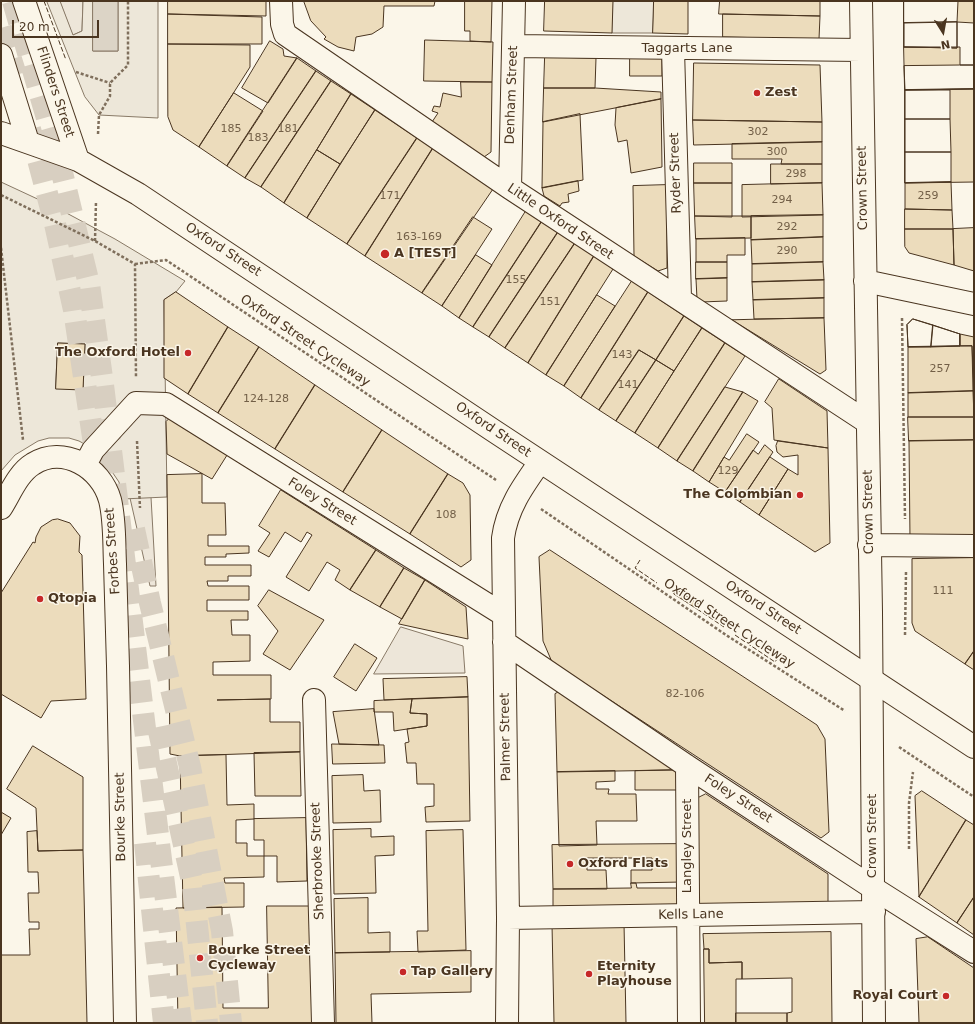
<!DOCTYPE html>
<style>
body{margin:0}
#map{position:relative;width:975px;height:1024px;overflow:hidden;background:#fbf6e9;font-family:"DejaVu Sans",sans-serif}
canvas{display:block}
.frame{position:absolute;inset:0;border:2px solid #4a3520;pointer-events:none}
.north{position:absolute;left:923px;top:12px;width:40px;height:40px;-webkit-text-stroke:3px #fbf6e9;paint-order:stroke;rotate:169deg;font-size:11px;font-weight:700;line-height:16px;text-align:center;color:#4a3520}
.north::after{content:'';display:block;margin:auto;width:14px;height:18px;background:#4a3520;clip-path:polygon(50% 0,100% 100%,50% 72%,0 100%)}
.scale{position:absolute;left:12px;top:20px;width:87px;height:18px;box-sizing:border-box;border:2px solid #4a3520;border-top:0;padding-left:5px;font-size:12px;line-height:14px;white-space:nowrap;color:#4a3520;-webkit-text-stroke:3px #fbf6e9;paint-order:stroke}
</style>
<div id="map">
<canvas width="975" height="1024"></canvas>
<div class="frame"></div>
<div class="north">N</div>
<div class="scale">20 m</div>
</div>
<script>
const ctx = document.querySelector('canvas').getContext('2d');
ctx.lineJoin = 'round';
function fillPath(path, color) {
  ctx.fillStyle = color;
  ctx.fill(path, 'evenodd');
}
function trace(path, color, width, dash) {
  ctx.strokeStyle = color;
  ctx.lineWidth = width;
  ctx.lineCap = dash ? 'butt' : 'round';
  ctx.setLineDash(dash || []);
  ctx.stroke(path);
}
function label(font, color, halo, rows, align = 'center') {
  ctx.font = font + ' "DejaVu Sans",sans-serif';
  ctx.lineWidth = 3;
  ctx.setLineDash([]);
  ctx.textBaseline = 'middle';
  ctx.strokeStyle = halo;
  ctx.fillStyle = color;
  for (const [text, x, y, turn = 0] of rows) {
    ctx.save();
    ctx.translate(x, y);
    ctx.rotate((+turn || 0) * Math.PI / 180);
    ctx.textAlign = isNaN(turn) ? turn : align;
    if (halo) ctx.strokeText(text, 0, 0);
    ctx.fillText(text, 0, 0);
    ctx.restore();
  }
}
const green = new Path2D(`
 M60,1H83L82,31L73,35Z
 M151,497L156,586H150L130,498Z
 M401,627L463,646L465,673L374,674Z`);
const parking = new Path2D(`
 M47,1H60L73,35L82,31L83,1H93V51H118V1H158V118L99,115L85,97Z
 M613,1H654L653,33H612Z
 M1,182L59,209L115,239L185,281L176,292L164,300L167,497L122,499L119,482L104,460L90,447L79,441L69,438H49L38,441L15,455L1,471ZM58,343L85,344L83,390L56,388Z`);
const water = new Path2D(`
 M93,1H118V51H93Z`);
const building = new Path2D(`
 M168,1H266V16L168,14Z
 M304,1H435L434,6H384L383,27L372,34L356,37L354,51L338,47L324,39L326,37L311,21Z
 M465,1H492L491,42L470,41V31H465Z
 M545,1H613L612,33L544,31Z
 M654,1H688V34L653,33Z
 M720,1H820V16L719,14Z
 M904,1H958L957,22L904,23Z
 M904,1H974V23L957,22V48L904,47Z
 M168,14L262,17V44H168Z
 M723,14L820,16L819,39L723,37Z
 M957,22V48L904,47V23Z
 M425,40L493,42L492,82L424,81Z
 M270,41L283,49L284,56L297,58L268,103L242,88Z
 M168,44L250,45V67L199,147L173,130L168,117Z
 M904,47H960V65H974V89L905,90Z
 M545,57L596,58L595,88H544Z
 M630,57L662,58V76H630Z
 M297,58L316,71L245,178L227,166Z
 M694,63L820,65L822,122L693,120Z
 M960,65H974V89L905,90L904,66Z
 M316,71L331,81L261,187L245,178Z
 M331,81L351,94L284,203L261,187Z
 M461,82H492L491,152L484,157L432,122L438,113L432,111L434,106L440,107L443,93L461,97Z
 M544,88H595L661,92V99L543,122Z
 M974,89V182L905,183V90Z
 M905,90H950V119H905Z
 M234,93L263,111L227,166L199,147Z
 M351,94L375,110L340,164L317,150Z
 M661,99L662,167L631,173L627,140L618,142L615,125L616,108Z
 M375,110L417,138L347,244L307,218Z
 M580,114L583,180L542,188L543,122Z
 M905,119H950L951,152H905Z
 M693,120L822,122V142L694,145Z
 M417,138L433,148L365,256L347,244Z
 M822,142V164H781L782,159H732V144Z
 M433,148L493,189L422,293L365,256Z
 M317,150L340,164L307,218L284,203Z
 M905,152H951V182L905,183Z
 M694,163H732V183H694Z
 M771,164H822V183L771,184Z
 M578,181L579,191L568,194L569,202L562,203L560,206L544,196L542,188Z
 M951,182L952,210L905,209V183Z
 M694,183H732V217L695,216Z
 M822,183L823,215L742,217V185Z
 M667,185V268L658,271L634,256L633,186Z
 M905,209L952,210L953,229H905Z
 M526,211L542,221L473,327L459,318Z
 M823,215V237L751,240V216Z
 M695,216H751V238L696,239Z
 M473,217L492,229L442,306L422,293Z
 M542,221L558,232L489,337L473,327Z
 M974,228V271L954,265L953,229Z
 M905,229H953L954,265L909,253L905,247Z
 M558,232L575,243L505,348L489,337Z
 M823,237V262L752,264L751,240Z
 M745,238V255H727V262H696V239Z
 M575,243L594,256L528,363L505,348Z
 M476,255L492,265L459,318L442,306Z
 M594,256L613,269L546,375L528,363Z
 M696,262H727V278L696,279Z
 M823,262L824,280L752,282V264Z
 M727,278V301L701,302L697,299L696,279Z
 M824,280V298L753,300L752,282Z
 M632,281L648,292L581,398L564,386Z
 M176,292L228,327L188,394L164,378V300Z
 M648,292L684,316L656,360L639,350L599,410L581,398Z
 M597,295L615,306L564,386L546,375Z
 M824,298V318L754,319L753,300Z
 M684,316L702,328L674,371L656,360Z
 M824,318L826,370L820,374L732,320Z
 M913,319L933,325L931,347H908L907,325Z
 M913,319L960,334V346L908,347L907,325Z
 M933,325L960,334V346L931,347Z
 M228,327L259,347L218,413L188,394Z
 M702,328L725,343L658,448L635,433Z
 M960,334L974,337V391L972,346H960Z
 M58,343L85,344L83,390L56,389Z
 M725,343L745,356L677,461L658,448Z
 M972,346L973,391L908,393V347Z
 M259,347L315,385L275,449L218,413Z
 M639,350L656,360L616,421L599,410Z
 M656,360L674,371L635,433L616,421Z
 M779,379L827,411L828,448L774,440L772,408L765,402Z
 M315,385L382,430L343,492L275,449Z
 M725,387L743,392L693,471L677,461Z
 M973,391L974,417H908V393Z
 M743,392L758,401L709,482L693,471Z
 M908,417H974V440L909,441Z
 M170,418L229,452L212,479L167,454L166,422Z
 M382,430L448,474L410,534L343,492Z
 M747,434L759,442L725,492L709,482L724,457L729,460Z
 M974,440V539H910L909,441Z
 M778,441L828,448L830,543L815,552L759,515L788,469L798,475V455L783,457L777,452L776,446Z
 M765,445L773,452L740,502L725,492L753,450L758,454Z
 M770,457L788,469L759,515L740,502Z
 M202,474V503H225L226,535H208V546H249V553L226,554V557H205V565H251V576H228V581H207L208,586H249V600H207V611H248V620H231L232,635H250V661L213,662V675H271V699L217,700L270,699V722H300V752L180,756L170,754L167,475Z
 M448,474L463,483L470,495L471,560L461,567L410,534Z
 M281,490L376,550L350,590L335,580L340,570L327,562L309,591L286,577L312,535L307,532L301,542L285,532L269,557L258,551L270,533L259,526Z
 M58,519L70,523L80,536L79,552L82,555L86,699L51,701L41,718L1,694V593L33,542L35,543L36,537L41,527L52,520Z
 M376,550L404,568L380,607L350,590Z
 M550,550L817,725L825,739L829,832L821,838L552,662L543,641L539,557Z
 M974,558V651L965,664L915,631L912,623V559Z
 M404,568L425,580L402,619L380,607Z
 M425,580L466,607L468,639L399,624Z
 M269,590L324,620L290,670L263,654L278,631L258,606Z
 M677,590L700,605L697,609L674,594Z
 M355,644L377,658L356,691L334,677Z
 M974,651V670L965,664Z
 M467,677L468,697L384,700L383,679Z
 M563,690L677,770L557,772L555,694Z
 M468,697L470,821L426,822L425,807L434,806V784H417L416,763H407L405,743L409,742L407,729L427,726V714L410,713L412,699Z
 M412,699L410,713L427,714V726L394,731L393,712H374V701Z
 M374,709L379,745L339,744L333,712Z
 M332,744L384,745L385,763L333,764Z
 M33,746L83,777V850L38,851L36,808L7,789Z
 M300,752L301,796H255L254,753Z
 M226,755L227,805L254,804V819L236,820V843H247V856H264V877L224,878L225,883H244V907L183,908L180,756Z
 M677,770L680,790H635V771Z
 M615,771V781L596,782V789H609L608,794H636L637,821H596L597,845L559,846L557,772Z
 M363,775L364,791L380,790L381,822L333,823L332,776Z
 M922,791L966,820L919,897L915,796Z
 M706,794L828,874V907L698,909L696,799Z
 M1,812L11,818L1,835Z
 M306,818L307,881L277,882V856H264V840H254V819Z
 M966,820L974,825V897L957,923L919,897Z
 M371,829V837L394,836V855L375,856L376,893L334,894L333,830Z
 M463,830L466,950L418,952L417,931H428L426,831Z
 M37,831L38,851L83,850L87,1023H1V955H30L29,929H39V922H29L28,893H39L38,872H28L27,832Z
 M682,844V882L631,883V870H652V858H587V870H606L607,889H553L552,845Z
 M631,883H636L637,888H682V906L553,908V889L631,888Z
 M974,897V935L957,923Z
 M368,898V933L390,932V952L335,953L334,899Z
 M267,906H312L313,1023H178L176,908L222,907L223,1008H268Z
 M624,923L626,1023H554L552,924Z
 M831,932L832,1023H787V1013L792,1012V978L742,979V962L709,963V949H704L703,934Z
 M928,937L974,968V1023H919L916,939Z
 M704,949H709V963L742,962V979H736V1023H705Z
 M471,951V992L371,994L372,1023H336L335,953Z
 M736,1013H787V1023H736Z`);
const highwayTunnel = new Path2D(`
 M13,1L58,156L89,284L103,385L181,1023
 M1,28L16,75
 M30,129L55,224L74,310L97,464
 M134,529L150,603L190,767L222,931L231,1023
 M158,727L193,886L207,1023
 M145,843L164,1023`);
const path = new Path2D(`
 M76,72L110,83
 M98,134L99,115L110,96V83L128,65V1
 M1,195L95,241L135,264L136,378
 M95,241L96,201
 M1,248L23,440
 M135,264L166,260L496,480
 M902,318L905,519
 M137,441L140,508
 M541,509L726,635L845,711
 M905,635L906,572
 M899,747L974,797
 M909,849V803L913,772`);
const minor = new Path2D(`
 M281,1L282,24L285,34L510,188L867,422
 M861,1L871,612L874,1023
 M514,46L861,50
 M673,49L680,298
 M510,188L514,1
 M865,281L974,304
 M85,465L93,450L136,403L166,404L504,615
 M1,508C10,494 18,473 33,464C63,445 101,467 110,500C115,520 114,543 115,564C116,598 117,632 118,666C120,785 123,904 125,1023
 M869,545L974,546
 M504,642L687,766L873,888L974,952
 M314,700L323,1023
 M687,766L689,1023
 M508,918L874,912
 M507,1023L508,918L503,538C507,508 523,486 540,462`);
const major = new Path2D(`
 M24,1L78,160
 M1,55L28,142
 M1,133L78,160L138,194L494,431L974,747`);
const fence = new Path2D(`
 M44,1L66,60
 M640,560L635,568L657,583
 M697,609L724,627
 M735,635L775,662L780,655`);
const markers = [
 [757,93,4,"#c62828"],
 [385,254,5,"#c62828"],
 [188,353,4,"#c62828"],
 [800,495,4,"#c62828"],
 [40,599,4,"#c62828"],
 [570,864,4,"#c62828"],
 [200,958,4,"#c62828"],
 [403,972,4,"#c62828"],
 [589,974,4,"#c62828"],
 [946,996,4,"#c62828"]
];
const numberNames = [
 ["185",231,129],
 ["181",288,129],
 ["302",758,132],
 ["183",258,138],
 ["300",777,152],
 ["298",796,174],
 ["171",390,196],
 ["259",928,196],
 ["294",782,200],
 ["292",787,227],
 ["163-169",419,237],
 ["290",787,251],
 ["155",516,280],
 ["151",550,302],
 ["143",622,355],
 ["257",940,369],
 ["141",628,385],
 ["124-128",266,399],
 ["129",728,471],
 ["108",446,515],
 ["111",943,591],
 ["82-106",685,694]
];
const streetNames = [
 ["Taggarts Lane",687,49],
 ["Flinders Street",55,92,72],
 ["Denham Street",512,95,-88],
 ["Ryder Street",676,173,-92],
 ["Crown Street",863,188,-91],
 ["Little Oxford Street",560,222,34],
 ["Oxford Street",223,250,33],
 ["Oxford Street Cycleway",305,341,34],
 ["Oxford Street",493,430,34],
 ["Foley Street",322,502,32],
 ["Crown Street",869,512,-91],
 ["Forbes Street",113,551,-94],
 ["Oxford Street",763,608,33],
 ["Oxford Street Cycleway",729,624,33],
 ["Palmer Street",506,737,-91],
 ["Foley Street",738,799,33],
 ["Bourke Street",121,817,-91],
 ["Crown Street",873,836,-90],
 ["Langley Street",688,846,-90],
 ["Sherbrooke Street",318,861,-92],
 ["Kells Lane",691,915,-1]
];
const poiNames = [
 ["Zest",765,93],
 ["A [TEST]",394,254],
 ["The Oxford Hotel",180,353,"right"],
 ["The Colombian",792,495,"right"],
 ["Qtopia",48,599],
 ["Oxford Flats",578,864],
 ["Bourke Street",208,951],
 ["Cycleway",208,966],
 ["Eternity",597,967],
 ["Playhouse",597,982],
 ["Tap Gallery",411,972],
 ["Royal Court",938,996,"right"]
];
fillPath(green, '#ede6d9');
trace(green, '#887966', 1);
fillPath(parking, '#ede7d9');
trace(parking, '#887966', 1);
fillPath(water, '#dcd4c6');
trace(water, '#887966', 1);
fillPath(building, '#ecdcbc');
trace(building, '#4a3520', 1);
trace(highwayTunnel, '#d8cfc1', 22, [22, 11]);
trace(minor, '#4a3520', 24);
trace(major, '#4a3520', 24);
trace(path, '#7f6f5c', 2.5, [3, 2]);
trace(minor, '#fbf6e9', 22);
trace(major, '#fbf6e9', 22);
trace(fence, '#4a3520', 1, [5, 2]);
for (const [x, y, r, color] of markers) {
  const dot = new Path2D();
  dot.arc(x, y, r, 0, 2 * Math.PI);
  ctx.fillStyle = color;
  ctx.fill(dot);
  trace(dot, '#fbf6e9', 1.5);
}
label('11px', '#725f47', null, numberNames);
label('13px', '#4a3520', '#fbf6e9', streetNames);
label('bold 13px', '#4a3520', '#fbf6e9', poiNames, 'left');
</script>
